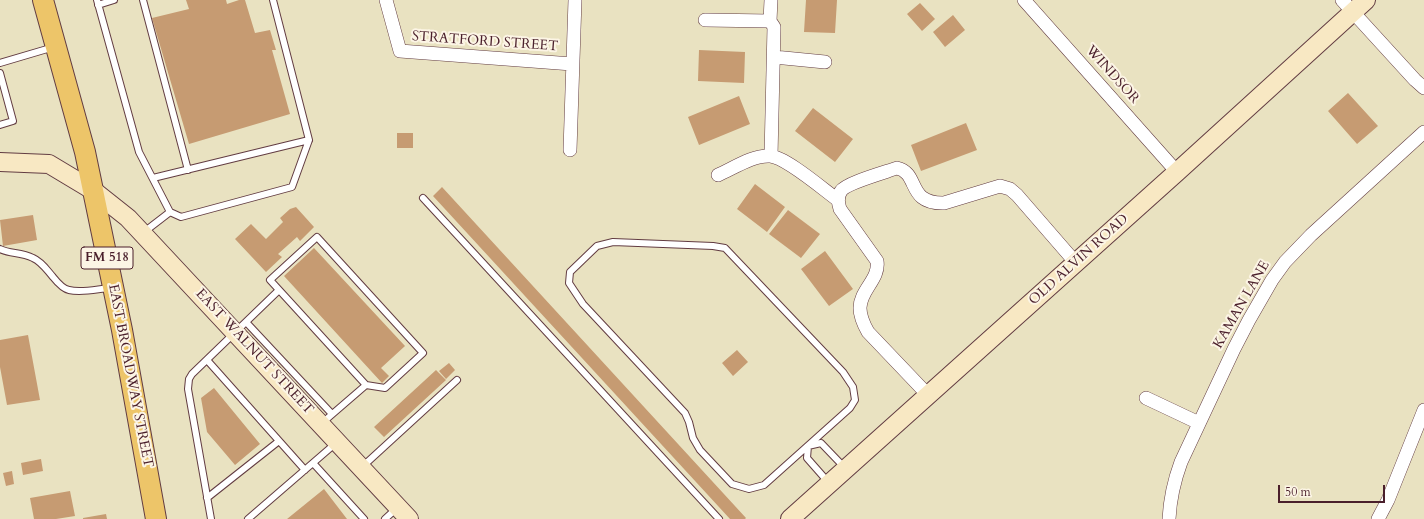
<!DOCTYPE html>
<style>
body{margin:0}
#map{position:relative;width:1424px;height:519px;overflow:hidden;background:#e9e2c1;font-family:Cardo,serif}
canvas{display:block}
.scale{position:absolute;left:1278px;top:485px;width:107px;height:18px;box-sizing:border-box;border:2px solid #4a1f2b;border-top:0;padding-left:5px;font-size:12px;line-height:14px;white-space:nowrap;color:#4a1f2b;-webkit-text-stroke:3px #fcf5e5;paint-order:stroke}
</style>
<div id="map">
<canvas width="1424" height="519"></canvas>
<div class="scale">50 m</div>
</div>
<script>
const ctx = document.querySelector('canvas').getContext('2d');
ctx.lineJoin = 'round';
function fillPath(path, color) {
  ctx.fillStyle = color;
  ctx.fill(path, 'evenodd');
}
function trace(path, color, width, dash) {
  ctx.strokeStyle = color;
  ctx.lineWidth = width;
  ctx.lineCap = dash ? 'butt' : 'round';
  ctx.setLineDash(dash || []);
  ctx.stroke(path);
}
function label(font, color, halo, rows, align = 'center') {
  ctx.font = font + ' Cardo,serif';
  ctx.lineWidth = 4;
  ctx.setLineDash([]);
  ctx.textBaseline = 'middle';
  ctx.strokeStyle = halo;
  ctx.fillStyle = color;
  for (const [text, x, y, turn = 0] of rows) {
    ctx.save();
    ctx.translate(x, y);
    ctx.rotate((+turn || 0) * Math.PI / 180);
    ctx.textAlign = isNaN(turn) ? turn : align;
    if (halo) ctx.strokeText(text, 0, 0);
    ctx.fillText(text, 0, 0);
    ctx.restore();
  }
}
const building = new Path2D(`
 M186,0H226L227,4L239,0H245L255,33L270,30L276,50H272L290,114L189,144L152,18L189,9Z
 M806,0H837L835,33L804,32Z
 M920,3L935,19L922,31L907,14Z
 M953,15L965,30L945,47L933,32Z
 M699,50L745,52L744,83L698,81Z
 M1348,93L1378,126L1357,144L1328,111Z
 M739,96L750,124L699,145L688,117Z
 M813,108L853,139L835,162L795,131Z
 M966,123L977,150L921,171L911,145Z
 M397,133H413V148H397Z
 M755,184L785,207L767,232L737,209Z
 M442,187L746,518L745,519H730L433,196Z
 M296,207L314,227L300,241L297,237L278,254L282,257L266,272L235,239L251,224L266,239L283,222L280,218L290,209Z
 M788,210L820,234L801,258L769,234Z
 M33,215L37,240L3,246L0,220Z
 M314,248L405,346L381,368L389,376L382,383L284,276Z
 M825,251L853,289L829,306L801,269Z
 M28,335L40,400L7,405L0,367V340Z
 M737,350L748,362L733,376L722,363Z
 M449,363L455,370L446,379L439,371Z
 M436,370L446,380L384,437L374,427Z
 M214,388L260,444L235,465L207,432L201,398Z
 M41,459L43,471L23,475L21,463Z
 M12,471L14,484L6,486L3,473Z
 M324,489L347,519H287Z
 M70,491L75,516L56,519H34L30,498Z
 M106,514L107,519H83V518Z`);
const lane = new Path2D(`
 M97,0L139,152L170,212L144,232
 M143,0L188,170
 M98,5L114,0
 M0,63L54,47
 M0,73L13,121L0,125
 M153,178L309,140
 M423,198L719,519
 M170,212L181,217L292,187L309,140L273,0
 M613,242L713,246L725,248L843,372L853,387L855,400L850,408L764,485L749,489L732,484L700,450L693,438L689,422L685,413L583,304L569,283L570,272L597,246Z
 M0,249C10,254 21,252 33,258C42,262 46,269 53,277C57,282 63,289 69,290C82,293 97,289 110,288
 M246,322L332,414
 M207,360L305,470
 M322,423L366,385L270,280L317,237L423,353L385,388L366,385
 M313,463L364,519
 M362,467L457,380
 M829,483L807,458L808,446L821,443L845,468
 M207,498L279,441
 M211,519L188,389L189,379L192,374L279,290
 M248,519L336,443
 M385,519L397,508`);
const street = new Path2D(`
 M386,0L400,51L572,64
 M1024,0L1177,172
 M1342,0L1415,80L1424,88
 M705,20L770,21L774,27L771,156
 M770,21L771,0
 M774,57L825,62
 M570,150L575,0
 M718,175C734,168 753,155 770,156C786,157 824,190 838,200
 M928,395L868,332C864,325 860,316 860,308C860,290 880,279 877,261L840,209C838,203 837,197 841,191C846,183 886,172 897,168C920,173 906,204 944,203L1000,186L1010,189L1017,195L1076,263
 M1146,398L1199,423
 M1169,519C1170,499 1174,481 1181,462L1234,349L1249,320L1272,280L1285,262L1311,235L1424,132
 M1378,519L1388,500L1424,410`);
const secondary = new Path2D(`
 M0,162L49,164L94,191L128,218L409,519
 M790,519L1177,172L1366,0`);
const primary = new Path2D(`
 M43,0L85,152L122,330L156,519`);
const shields = [
 [107,258,52]
];
const shieldNames = [
 ["FM 518",107,258]
];
const streetNames = [
 ["STRATFORD STREET",485,42,4],
 ["WINDSOR",1112,75,48],
 ["OLD ALVIN ROAD",1079,260,-42],
 ["KAMAN LANE",1242,305,-60],
 ["EAST WALNUT STREET",254,352,47],
 ["EAST BROADWAY STREET",130,376,79]
];
fillPath(building, '#c69b72');
trace(lane, '#623c42', 8);
trace(street, '#623c42', 14);
trace(secondary, '#623c42', 20);
trace(primary, '#623c42', 22);
trace(lane, '#fff', 6);
trace(street, '#fff', 13);
trace(secondary, '#f8e8c3', 18);
trace(primary, '#edc569', 20);
for (const [x, y, w] of shields) {
  const box = new Path2D();
  box.roundRect(x - w / 2, y - 11, w, 22, 3);
  ctx.fillStyle = '#fcf5e5';
  ctx.fill(box);
  trace(box, '#4a1f2b', 1);
}
label('bold 13px', '#4a1f2b', null, shieldNames);
label('14px', '#4a1f2b', '#fcf5e5', streetNames);
</script>
